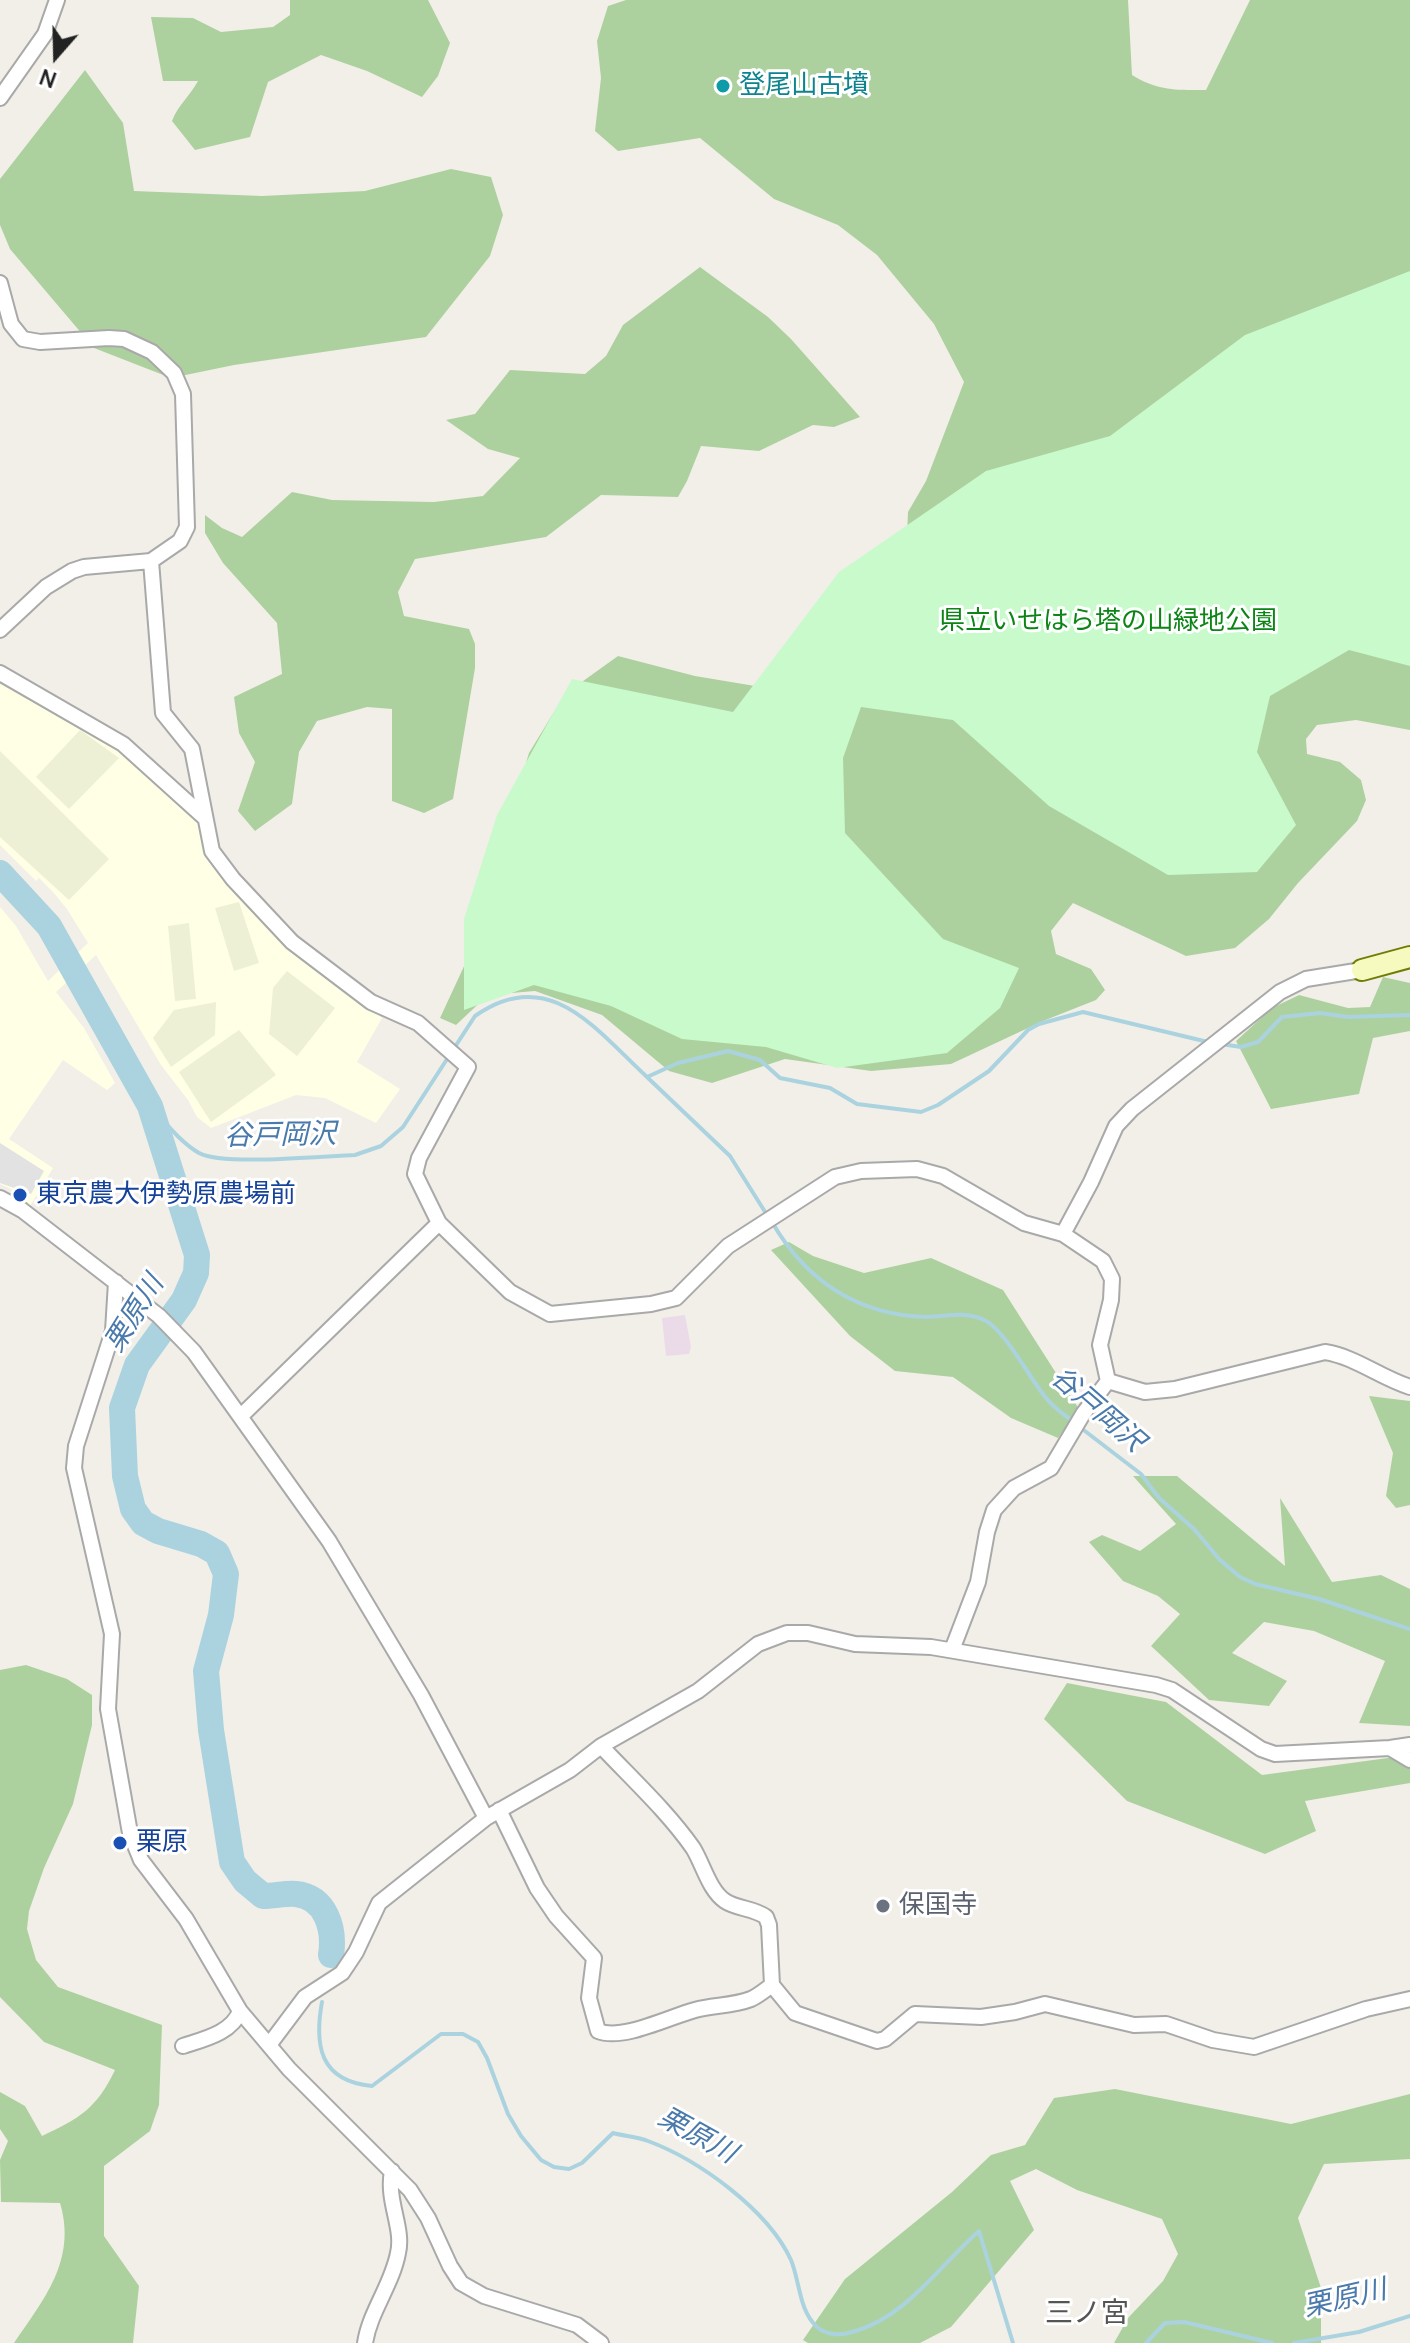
<!DOCTYPE html>
<meta charset="utf-8">
<style>
body{margin:0}
#map{position:relative;width:1410px;height:2343px;overflow:hidden;background:#f2efe9;font-family:Manrope,sans-serif}
canvas{display:block}
.north{position:absolute;left:16px;top:16px;width:80px;height:80px;-webkit-text-stroke:6px #fff;paint-order:stroke;rotate:200deg;font-size:22px;font-weight:700;line-height:32px;text-align:center;color:#222}
.north::after{content:'';display:block;margin:auto;width:28px;height:36px;background:#222;clip-path:polygon(50% 0,100% 100%,50% 72%,0 100%)}
</style>
<div id="map">
<canvas width="1410" height="2343"></canvas>
<div class="north">N</div>
</div>
<script>
const ctx = document.querySelector('canvas').getContext('2d');
ctx.lineJoin = 'round';
function fillPath(path, color) {
  ctx.fillStyle = color;
  ctx.fill(path, 'evenodd');
}
function trace(path, color, width, dash) {
  ctx.strokeStyle = color;
  ctx.lineWidth = width;
  ctx.lineCap = dash ? 'butt' : 'round';
  ctx.setLineDash(dash || []);
  ctx.stroke(path);
}
function label(font, color, halo, rows, align = 'center') {
  ctx.font = font + ' Manrope,"Noto Sans JP",sans-serif';
  ctx.lineWidth = 6;
  ctx.setLineDash([]);
  ctx.textBaseline = 'middle';
  ctx.strokeStyle = halo;
  ctx.fillStyle = color;
  for (const [text, x, y, turn = 0] of rows) {
    ctx.save();
    ctx.translate(x, y);
    ctx.rotate((+turn || 0) * Math.PI / 180);
    ctx.textAlign = isNaN(turn) ? turn : align;
    if (halo) ctx.strokeText(text, 0, 0);
    ctx.fillText(text, 0, 0);
    ctx.restore();
  }
}
const industrial = new Path2D(`
 M685,1315L691,1347L689,1354L666,1356L662,1318Z`);
const education = new Path2D(`
 M0,678L127,754L199,821L209,861L236,894L288,947L302,955L382,1018L357,1062L400,1089L376,1123L325,1098L296,1095L211,1128L197,1117L188,1100L161,1065L96,955L56,992L84,1028L115,1083L107,1090L63,1060L9,1139L53,1168L30,1206L20,1193L0,1184V907L16,926L48,981L88,943L67,909L53,892L39,878L36,881L0,845Z`);
const farmland = new Path2D(`
 M80,730L119,758L69,809L36,777Z
 M0,751L109,859L69,900L0,837Z
 M239,902L259,963L234,971L215,908Z
 M189,923L196,999L175,1001L168,926Z
 M287,971L335,1008L297,1056L269,1034L273,988Z
 M216,1002L215,1035L171,1067L153,1038L174,1010Z
 M239,1030L276,1075L211,1122L179,1072Z`);
const forest = new Path2D(`
 M290,0H428L450,43L438,76L422,97L367,71L321,55L268,82L250,137L195,150L172,121C178,105 190,96 198,81H163L151,17L193,18L221,32L273,27L290,15Z
 M626,0H1128L1132,75C1158,91 1176,90 1206,90L1250,0H1410V730L1356,720L1317,725L1306,739L1307,754L1340,762L1361,780L1366,800L1357,821L1298,883L1269,919L1235,948L1186,956L1073,903L1051,931L1056,954L1091,969L1105,990L1096,1000L1043,1021L951,1064L871,1071L785,1059L712,1083L669,1071L602,1015L535,991L488,995L456,1025L440,1018L466,962L529,753L565,694L618,656L695,676L827,698L907,535L908,512L926,481L964,382L934,324L877,255L838,225L774,199L700,138L618,151L595,131L601,78L597,41L608,6Z
 M85,70L123,123L134,191L262,196L365,191L451,169L491,177L503,215L490,256L426,337L234,365L171,378L94,348L10,249L0,225V179Z
 M700,267L768,317L791,339L860,417L834,427L813,425L759,451L701,446L687,481L678,497L601,495L546,537L415,559L398,592L404,616L469,629L475,644V668L453,799L424,813L392,801V709L367,707L317,721L299,752L292,804L255,831L238,811L255,762L239,733L234,697L282,674L277,623L223,563L205,533V515L222,528L242,537L292,492L332,500L434,502L483,496L520,458L488,449L446,420L475,414L510,370L585,374L606,356L623,325Z
 M1383,977L1410,983V1031L1373,1038L1359,1094L1271,1109L1236,1041L1272,1008L1299,995L1348,1008L1370,1007Z
 M789,1242L813,1256L864,1273L931,1258L1003,1290L1079,1409L1058,1438L1011,1418L953,1377L895,1371L850,1336L771,1250Z
 M1369,1396L1410,1401V1505L1396,1508L1386,1496L1393,1453Z
 M1133,1476H1177L1285,1566L1280,1498L1332,1582L1381,1575L1410,1589V1726L1359,1723L1385,1661L1314,1631L1264,1622L1232,1653L1287,1681L1269,1706L1209,1700L1151,1646L1180,1614L1158,1596L1123,1581L1089,1542L1102,1535L1140,1551L1176,1524Z
 M26,1665L67,1679L92,1695V1725L73,1804L44,1868L29,1911L27,1929L36,1960L58,1987L162,2025L159,2105L150,2131L104,2166V2236L139,2286L133,2343H14C44,2299 77,2260 60,2203L1,2202L0,2160L8,2141L0,2129V2092L25,2106L42,2136C79,2119 97,2108 115,2070L44,2042L0,1997V1670Z
 M1067,1683L1166,1702L1262,1775L1410,1755V1783L1305,1801L1316,1831L1265,1854L1127,1801L1044,1719Z
 M1115,2089L1291,2124L1410,2094V2159L1324,2164L1298,2218L1321,2288V2343H1114L1128,2318L1163,2281L1178,2254L1162,2219L1077,2190L1036,2169L1010,2181L1034,2230L951,2327L920,2343H808L803,2340L845,2279L952,2192L991,2155L1025,2145L1054,2098Z`);
const park = new Path2D(`
 M1410,271V666L1349,650L1270,696L1257,752L1296,825L1257,872L1168,875L1049,806L953,720L861,707L843,758L845,833L943,939L1019,968L1000,1008L947,1053L837,1068L766,1047L682,1039L611,1006L534,985L464,1010V919L497,815L572,679L733,712L839,572L986,471L1110,436L1245,335Z`);
const parking = new Path2D(`
 M0,1143L44,1171L31,1194L0,1183Z`);
const stream = new Path2D(`
 M1221,1044L1241,1047L1258,1042L1282,1017L1320,1013L1348,1017L1410,1015
 M648,1078L730,1156L767,1215
 M150,1106C165,1122 180,1142 199,1153C222,1166 323,1156 355,1155L381,1146L403,1127L475,1016C549,964 595,1029 647,1077L678,1063L728,1051L760,1060L780,1078L830,1088L857,1104L921,1112L938,1105L989,1071L1028,1030L1039,1024L1083,1012L1208,1042
 M772,1222C806,1281 858,1315 926,1317C948,1317 965,1310 986,1321C1006,1332 1030,1379 1046,1398C1054,1408 1064,1415 1074,1422
 M1081,1428L1141,1474L1159,1498L1194,1529L1220,1560L1240,1577L1255,1584L1319,1599L1410,1629
 M322,2002C314,2046 320,2081 372,2086L441,2034H463L478,2042L487,2058L508,2114L521,2136L541,2160L554,2167L569,2169L582,2163L613,2133C624,2136 638,2137 648,2141C699,2160 768,2210 791,2260C800,2282 799,2311 817,2327C826,2335 840,2336 852,2332C906,2318 939,2266 979,2231L1013,2343
 M1146,2343L1165,2323L1184,2322L1272,2343
 M1294,2343L1359,2332L1410,2316`);
const river = new Path2D(`
 M0,873L49,926L150,1106L197,1255L196,1273L184,1300L137,1365L122,1408L125,1476L133,1509L143,1523L158,1531L201,1544L217,1553L226,1574L221,1615L206,1671L211,1730L232,1862L245,1881L263,1896C274,1896 286,1893 296,1894C326,1897 335,1929 331,1955`);
const street = new Path2D(`
 M0,98L45,34L57,0
 M0,283L11,324L23,339L40,342L109,338L124,339L152,352L174,373L183,394L187,527L180,541L151,561L84,567L72,571L46,587L0,630
 M151,561L163,713L192,749L212,851L233,879L292,942L371,1002L418,1023L468,1067L419,1158L415,1174L439,1223L510,1292L550,1314L651,1304L676,1298L728,1246L835,1177L861,1171L917,1169L943,1176L1024,1223L1063,1234L1103,1261L1112,1279L1111,1300L1100,1345L1108,1381L1083,1414L1051,1468L1014,1488L994,1510L987,1532L978,1582L952,1650
 M0,673L123,744L205,818
 M0,1198L22,1210L159,1316L194,1352L329,1541L421,1695L486,1818
 M1063,1234L1091,1182L1116,1126L1132,1109L1280,992L1306,979L1362,970
 M116,1282L113,1331L76,1446L74,1468L112,1634L108,1709L130,1833L141,1860L186,1919L240,2011L289,2069L410,2190L428,2218L450,2266L461,2283L484,2296L577,2325L601,2343
 M1108,1381L1145,1392L1175,1389L1325,1352C1356,1357 1379,1377 1410,1387
 M241,1416L439,1223
 M601,1746C632,1779 667,1811 693,1848C703,1864 709,1890 725,1901C737,1909 754,1908 766,1917L769,1925L772,1985L795,2013L877,2041L885,2039L915,2014L981,2017L1015,2012L1045,2004L1134,2025L1166,2024L1213,2040L1254,2047L1366,2009L1410,1999
 M1390,1748L1410,1760
 M499,1810L537,1888L556,1916L594,1958L589,1998L598,2031C622,2041 669,2017 695,2010C713,2005 733,2006 751,1999C758,1996 765,1990 772,1985
 M269,2045L305,1997L342,1973L356,1952L379,1903L486,1818L570,1770L601,1746L698,1691L758,1644L787,1633H808L855,1644L931,1647L1156,1685L1172,1690L1261,1749L1275,1754L1390,1748L1410,1745
 M183,2046C204,2039 232,2033 240,2011
 M365,2343C370,2311 392,2285 398,2253C404,2228 386,2201 392,2171`);
const secondary = new Path2D(`
 M1362,970L1410,957`);
const markers = [
 [723,86,8,"#0f9aa8"],
 [20,1195,8,"#1a4fb4"],
 [120,1843,8,"#1a4fb4"],
 [883,1906,8,"#6b7280"]
];
const cultureNames = [
 ["登尾山古墳",739,86]
];
const parkNames = [
 ["県立いせはら塔の山緑地公園",1108,622]
];
const transitNames = [
 ["東京農大伊勢原農場前",36,1195],
 ["栗原",136,1843]
];
const worshipNames = [
 ["保国寺",899,1906]
];
const waterNames = [
 ["谷戸岡沢",280,1136,-1],
 ["栗原川",135,1314,-58],
 ["谷戸岡沢",1097,1410,41],
 ["栗原川",697,2136,29],
 ["栗原川",1345,2299,-13]
];
const neighbourhoodNames = [
 ["三ノ宮",1087,2314]
];
fillPath(industrial, '#ebdbe8');
fillPath(education, '#ffffe5');
fillPath(farmland, '#eef0d5');
fillPath(forest, '#add19e');
fillPath(park, '#c8facc');
fillPath(parking, '#e2e2e2');
trace(stream, '#aad3df', 4);
trace(river, '#aad3df', 26);
trace(street, '#a9a9a9', 18);
trace(secondary, '#707d05', 24);
trace(street, '#fff', 14);
trace(secondary, '#f7fabf', 20);
for (const [x, y, r, color] of markers) {
  const dot = new Path2D();
  dot.arc(x, y, r, 0, 2 * Math.PI);
  ctx.fillStyle = color;
  ctx.fill(dot);
  trace(dot, '#fff', 3);
}
label('26px', '#0d838f', '#fff', cultureNames, 'left');
label('26px', '#0c8416', '#fff', parkNames);
label('26px', '#164399', '#fff', transitNames, 'left');
label('26px', '#5b616d', '#fff', worshipNames, 'left');
label('italic 28px', '#4a7aab', '#fff', waterNames);
label('28px', '#555', '#fff', neighbourhoodNames);
</script>
